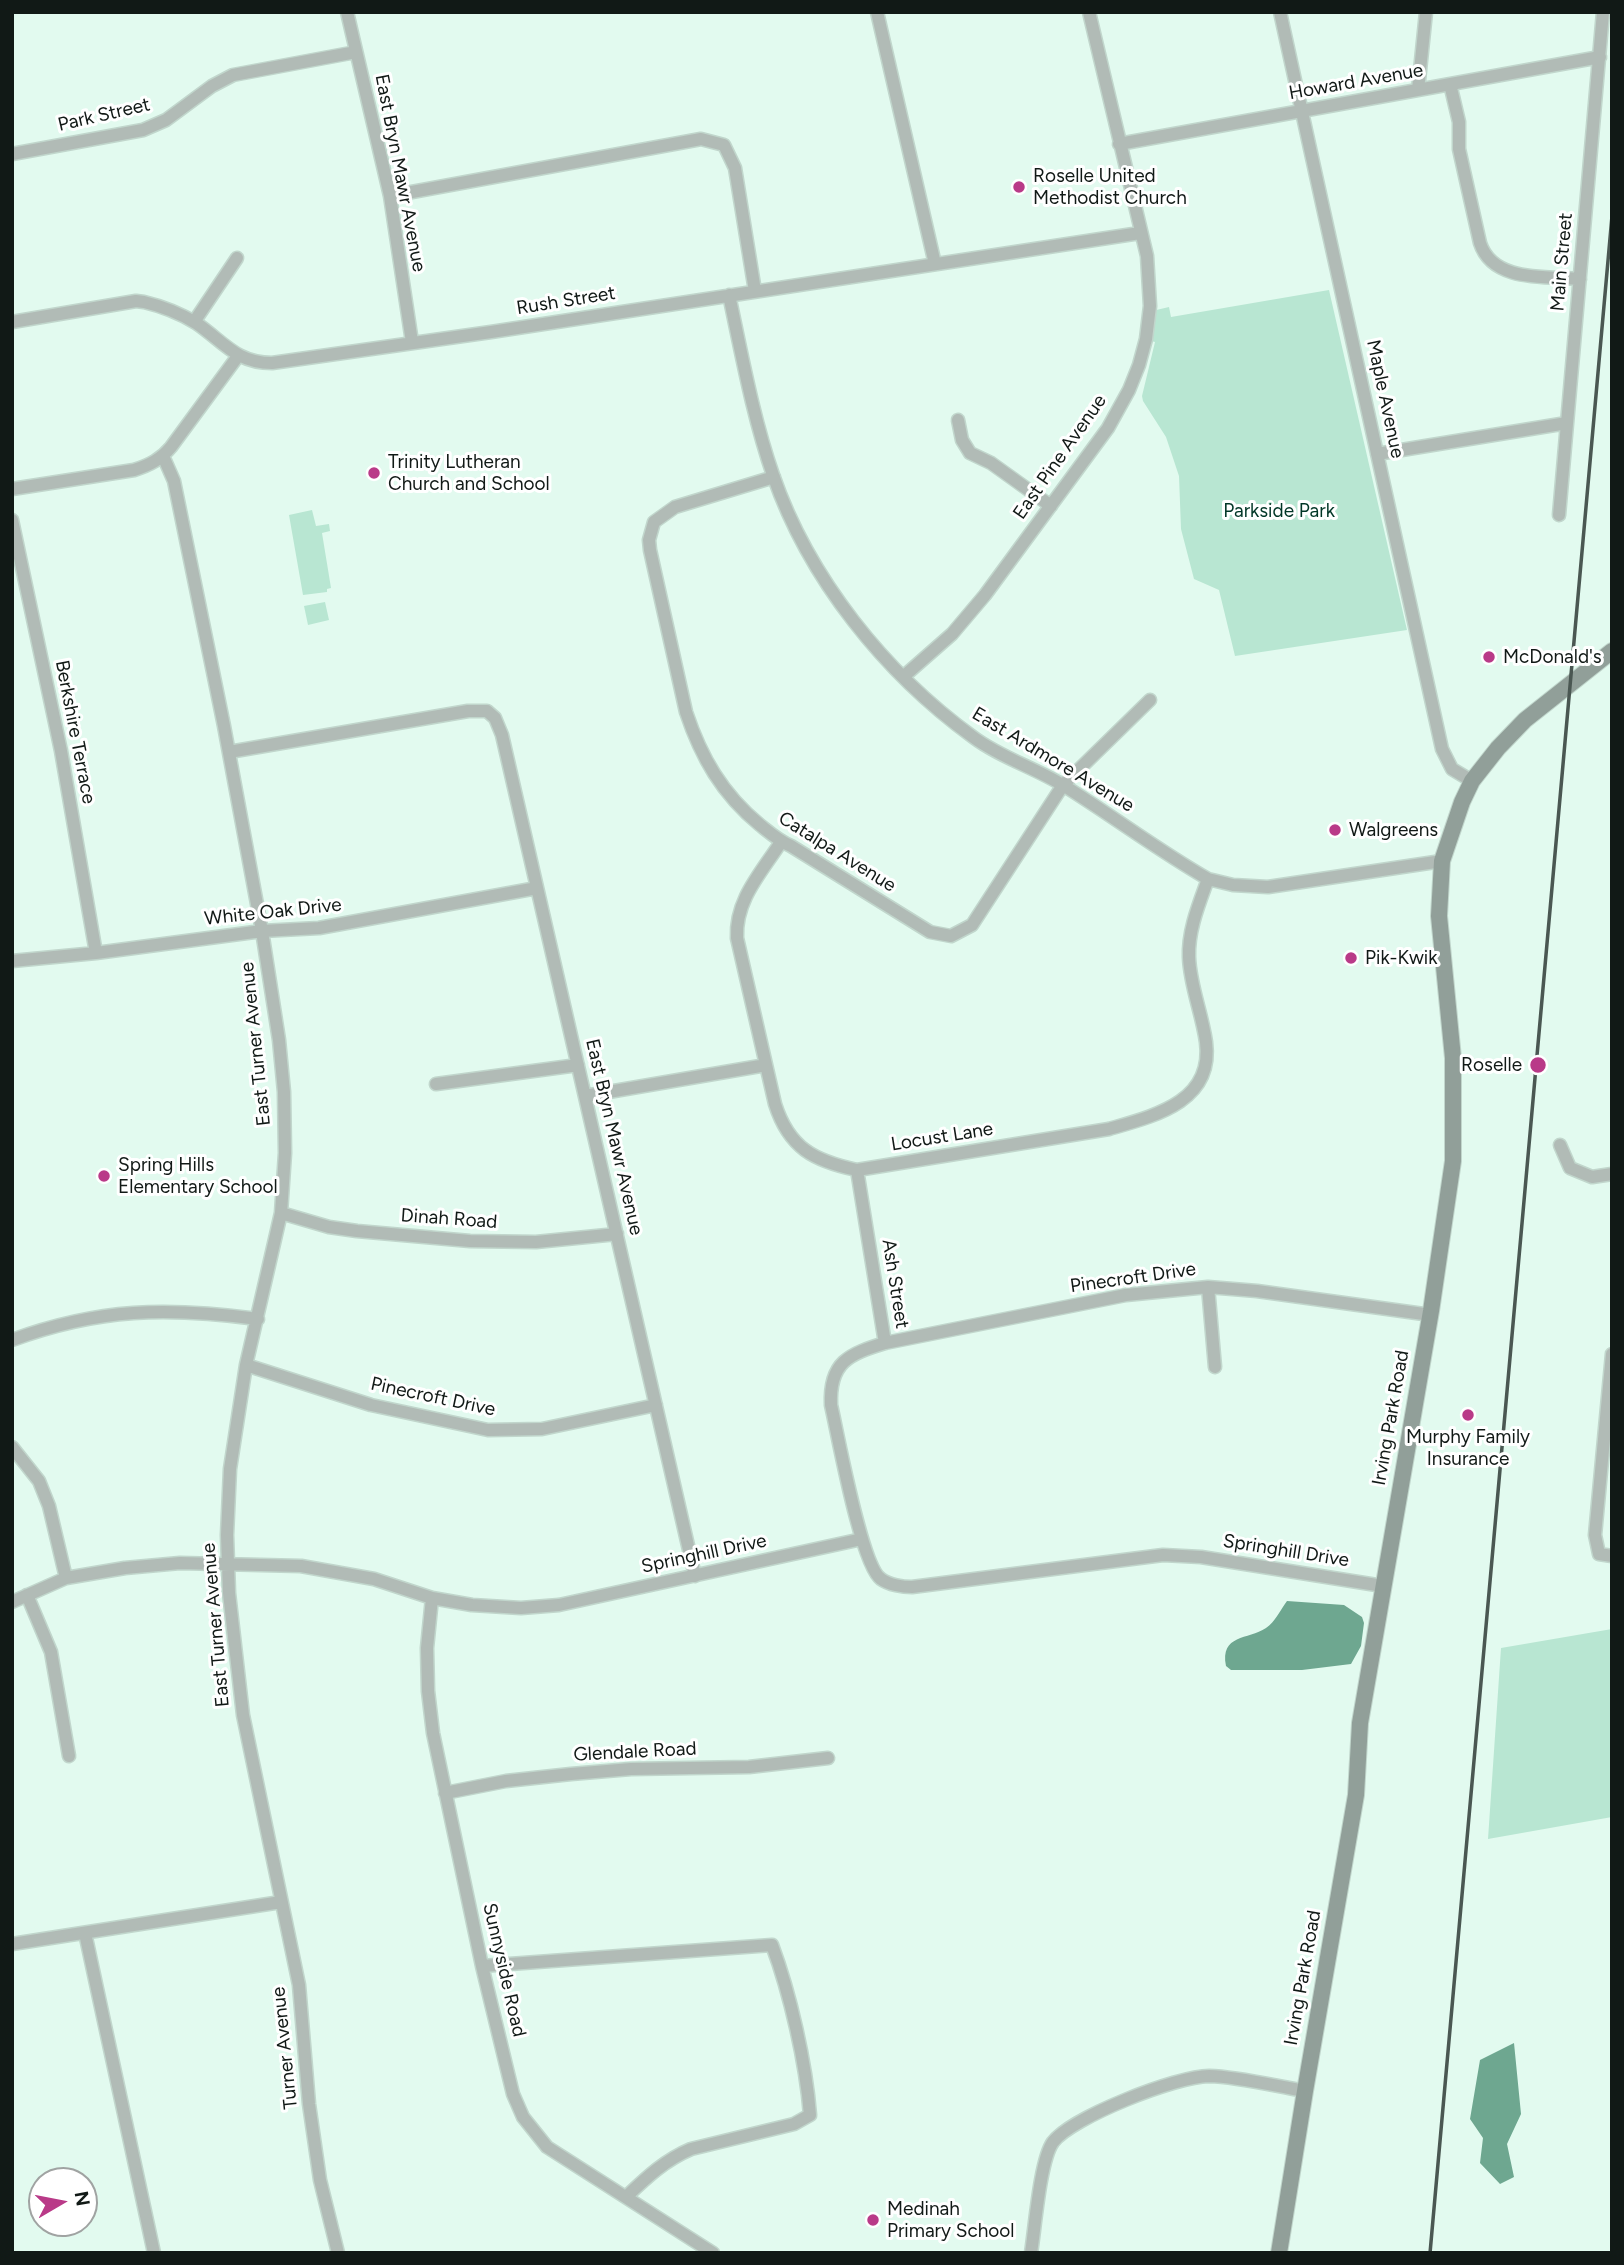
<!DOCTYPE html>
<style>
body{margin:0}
#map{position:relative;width:1624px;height:2265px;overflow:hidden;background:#e2faef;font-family:Figtree,sans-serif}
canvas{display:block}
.frame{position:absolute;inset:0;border:14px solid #111916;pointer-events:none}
.north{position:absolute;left:28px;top:2167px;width:70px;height:70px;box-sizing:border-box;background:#fff;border:2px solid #a0a3a2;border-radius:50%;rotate:80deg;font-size:19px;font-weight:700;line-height:28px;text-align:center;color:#111916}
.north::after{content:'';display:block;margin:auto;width:24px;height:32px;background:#b93a88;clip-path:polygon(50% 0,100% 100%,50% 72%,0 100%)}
</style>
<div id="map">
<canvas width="1624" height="2265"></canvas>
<div class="frame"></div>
<div class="north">N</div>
</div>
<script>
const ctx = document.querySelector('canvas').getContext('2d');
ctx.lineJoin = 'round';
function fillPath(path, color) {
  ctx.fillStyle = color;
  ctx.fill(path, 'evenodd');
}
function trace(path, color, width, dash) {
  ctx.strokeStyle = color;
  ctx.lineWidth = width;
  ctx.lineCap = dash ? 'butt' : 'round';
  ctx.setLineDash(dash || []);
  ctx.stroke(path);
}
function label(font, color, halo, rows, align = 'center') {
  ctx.font = font + ' Figtree,sans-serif';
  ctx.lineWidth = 6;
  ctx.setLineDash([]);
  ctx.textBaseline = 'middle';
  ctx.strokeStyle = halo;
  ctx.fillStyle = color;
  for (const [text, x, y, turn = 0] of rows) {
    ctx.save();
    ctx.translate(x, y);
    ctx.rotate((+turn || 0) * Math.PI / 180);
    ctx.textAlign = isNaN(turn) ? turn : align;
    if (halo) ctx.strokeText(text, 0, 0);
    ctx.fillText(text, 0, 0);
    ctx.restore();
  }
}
const green = new Path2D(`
 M1329,290L1407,630L1235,656L1219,590L1194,579L1181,529L1179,476L1166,437L1143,401L1142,396L1155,342L1151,341L1152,311L1169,307L1171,317Z
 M312,510L316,526L329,524L330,531L322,533L331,588L327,589V592L303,595L289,515Z
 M325,602L329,620L308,625L304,606Z
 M1612,1629V1817L1488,1839L1501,1648Z`);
const water = new Path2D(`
 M1287,1601L1344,1605L1362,1617L1364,1623L1361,1646L1351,1664L1302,1670H1231L1226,1666C1220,1634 1248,1640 1266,1628C1275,1622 1281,1609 1287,1601Z
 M1514,2043L1521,2114L1507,2144L1514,2177L1500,2184L1480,2163L1483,2138L1470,2119L1480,2060Z`);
const minor = new Path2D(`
 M347,12L390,196L412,342
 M877,12L935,264
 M1280,12L1442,749L1452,769L1472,781
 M1450,84L1459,122V149L1480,243C1493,283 1547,276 1580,279
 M1418,90L1426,12
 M1119,144L1600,57
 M12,154L143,130L166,120L212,86L233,75L356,52
 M390,196L701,139L724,145L735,168L755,291
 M729,295C742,356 753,417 773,475C809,579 885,673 973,737C1001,758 1036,768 1066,787C1114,817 1159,851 1208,879L1233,885L1268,887L1442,861
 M12,322L136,301L144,302C161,306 181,314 196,323C224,342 236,363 272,363L491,332L1140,233
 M194,322L237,258
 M958,420L962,440L970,453L991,463L1051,506
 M1377,454L1567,423
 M163,456L174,481L224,726L262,931L279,1040L284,1092L285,1153L281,1213L246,1365L230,1469L227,1535L229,1593L243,1715L299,1985L309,2104L320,2180L338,2253
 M774,477L675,507L654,522L649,540L650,550L686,712C701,757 722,794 760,825C770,833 779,841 791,846L930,932L951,936L972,925L1063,785L1150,700
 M12,489L134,470C150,465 161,459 171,447L238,356
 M1559,515L1603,12
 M12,520L61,751L96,953
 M903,677L952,634L985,595L1108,428L1129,390L1139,365L1146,339L1150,306L1147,256L1089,12
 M229,752L468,711H487L495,718L502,735L695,1576
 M781,842C761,873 735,900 737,938L775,1104C789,1148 814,1161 857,1170L1109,1129C1154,1116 1214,1102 1206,1042C1202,1013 1190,986 1189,957C1188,930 1199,904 1208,879
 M12,961L96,953L262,931L319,928L537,888
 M436,1084L578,1065
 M585,1096L766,1065
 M1560,1145L1570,1168L1592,1177L1612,1174
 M857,1170L885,1343
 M281,1213L329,1227L357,1231L470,1241L536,1242L617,1234
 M1208,1287L1215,1367
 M12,1340C99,1308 167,1307 258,1319
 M1612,1354L1595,1535L1599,1554L1612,1556
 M246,1365L371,1405L488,1430L542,1429L656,1405
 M12,1447L39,1481L49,1506L66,1578
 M1383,1586L1201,1557L1163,1555L912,1587C903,1587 889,1585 881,1579C861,1565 838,1435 831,1405C829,1362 849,1354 885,1343L1126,1295L1208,1287L1257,1291L1431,1315
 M27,1595L51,1652L69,1756
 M432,1598L427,1648L428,1691L433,1733L482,1966L513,2094L523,2117L547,2147L713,2253
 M12,1602L66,1578L125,1568L180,1563L301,1566L374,1579L432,1598L472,1605L521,1608L559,1605L862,1539
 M445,1793L506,1781L571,1774L631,1769L749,1767L828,1758
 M85,1933L154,2253
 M12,1944L281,1902
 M482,1966L772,1945C790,1993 806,2063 810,2115L794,2124L691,2149C665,2160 647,2177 627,2196
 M1031,2253C1035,2228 1040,2160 1053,2142C1072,2117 1177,2076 1209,2076C1241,2077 1274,2086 1305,2091`);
const secondary = new Path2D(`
 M1279,2253L1305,2091L1356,1795L1360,1723L1431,1311L1453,1161V1058L1439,916L1442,861L1462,802L1472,781L1498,748L1525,720L1612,651`);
const rail = new Path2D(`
 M1430,2253L1612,216`);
const markers = [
 [1019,187,7,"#b93a88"],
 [374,473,7,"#b93a88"],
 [1489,657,7,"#b93a88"],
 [1335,830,7,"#b93a88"],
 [1351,958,7,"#b93a88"],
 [1538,1065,9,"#b93a88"],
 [104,1176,7,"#b93a88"],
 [1468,1415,7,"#b93a88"],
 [873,2220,7,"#b93a88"]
];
const streetNames = [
 ["Howard Avenue",1356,82,-10],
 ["Park Street",104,115,-13],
 ["East Bryn Mawr Avenue",400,173,79],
 ["Main Street",1562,262,-85],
 ["Rush Street",566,301,-9],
 ["Maple Avenue",1385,399,78],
 ["East Pine Avenue",1060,457,-55],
 ["Berkshire Terrace",75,732,79],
 ["East Ardmore Avenue",1053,760,31],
 ["Catalpa Avenue",837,852,32],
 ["White Oak Drive",273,912,-6],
 ["East Turner Avenue",256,1044,-96],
 ["East Bryn Mawr Avenue",614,1137,77],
 ["Locust Lane",942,1137,-9],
 ["Dinah Road",449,1219,4],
 ["Pinecroft Drive",1133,1278,-8],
 ["Ash Street",895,1284,81],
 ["Pinecroft Drive",433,1397,12],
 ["Irving Park Road",1391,1418,-80],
 ["Springhill Drive",1286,1551,9],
 ["Springhill Drive",704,1554,-12],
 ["East Turner Avenue",216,1625,-95],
 ["Glendale Road",635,1752,-3],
 ["Sunnyside Road",504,1970,77],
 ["Irving Park Road",1303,1978,-80],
 ["Turner Avenue",285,2048,-96]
];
const poiNames = [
 ["Roselle United",1033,176],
 ["Methodist Church",1033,198],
 ["Trinity Lutheran",388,462],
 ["Church and School",388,484],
 ["McDonald's",1503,657],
 ["Walgreens",1349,830],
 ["Pik-Kwik",1365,958],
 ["Roselle",1522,1065,"right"],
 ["Spring Hills",118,1165],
 ["Elementary School",118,1187],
 ["Murphy Family",1468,1437,"center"],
 ["Insurance",1468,1459,"center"],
 ["Medinah",887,2209],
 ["Primary School",887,2231]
];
const parkNames = [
 ["Parkside Park",1279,511]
];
fillPath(green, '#b8e6d2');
fillPath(water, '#6ea790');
trace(minor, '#c1d6cc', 15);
trace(secondary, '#c1d6cc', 18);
trace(minor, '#b1bbb6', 12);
trace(secondary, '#919f99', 16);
trace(rail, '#4a5752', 3.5);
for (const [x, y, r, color] of markers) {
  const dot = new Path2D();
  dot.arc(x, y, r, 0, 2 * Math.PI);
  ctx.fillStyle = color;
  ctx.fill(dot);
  trace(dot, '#fff', 2.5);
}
label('19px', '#111916', '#fff', streetNames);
label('19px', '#111916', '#fff', poiNames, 'left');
label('19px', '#013626', '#fff', parkNames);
</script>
